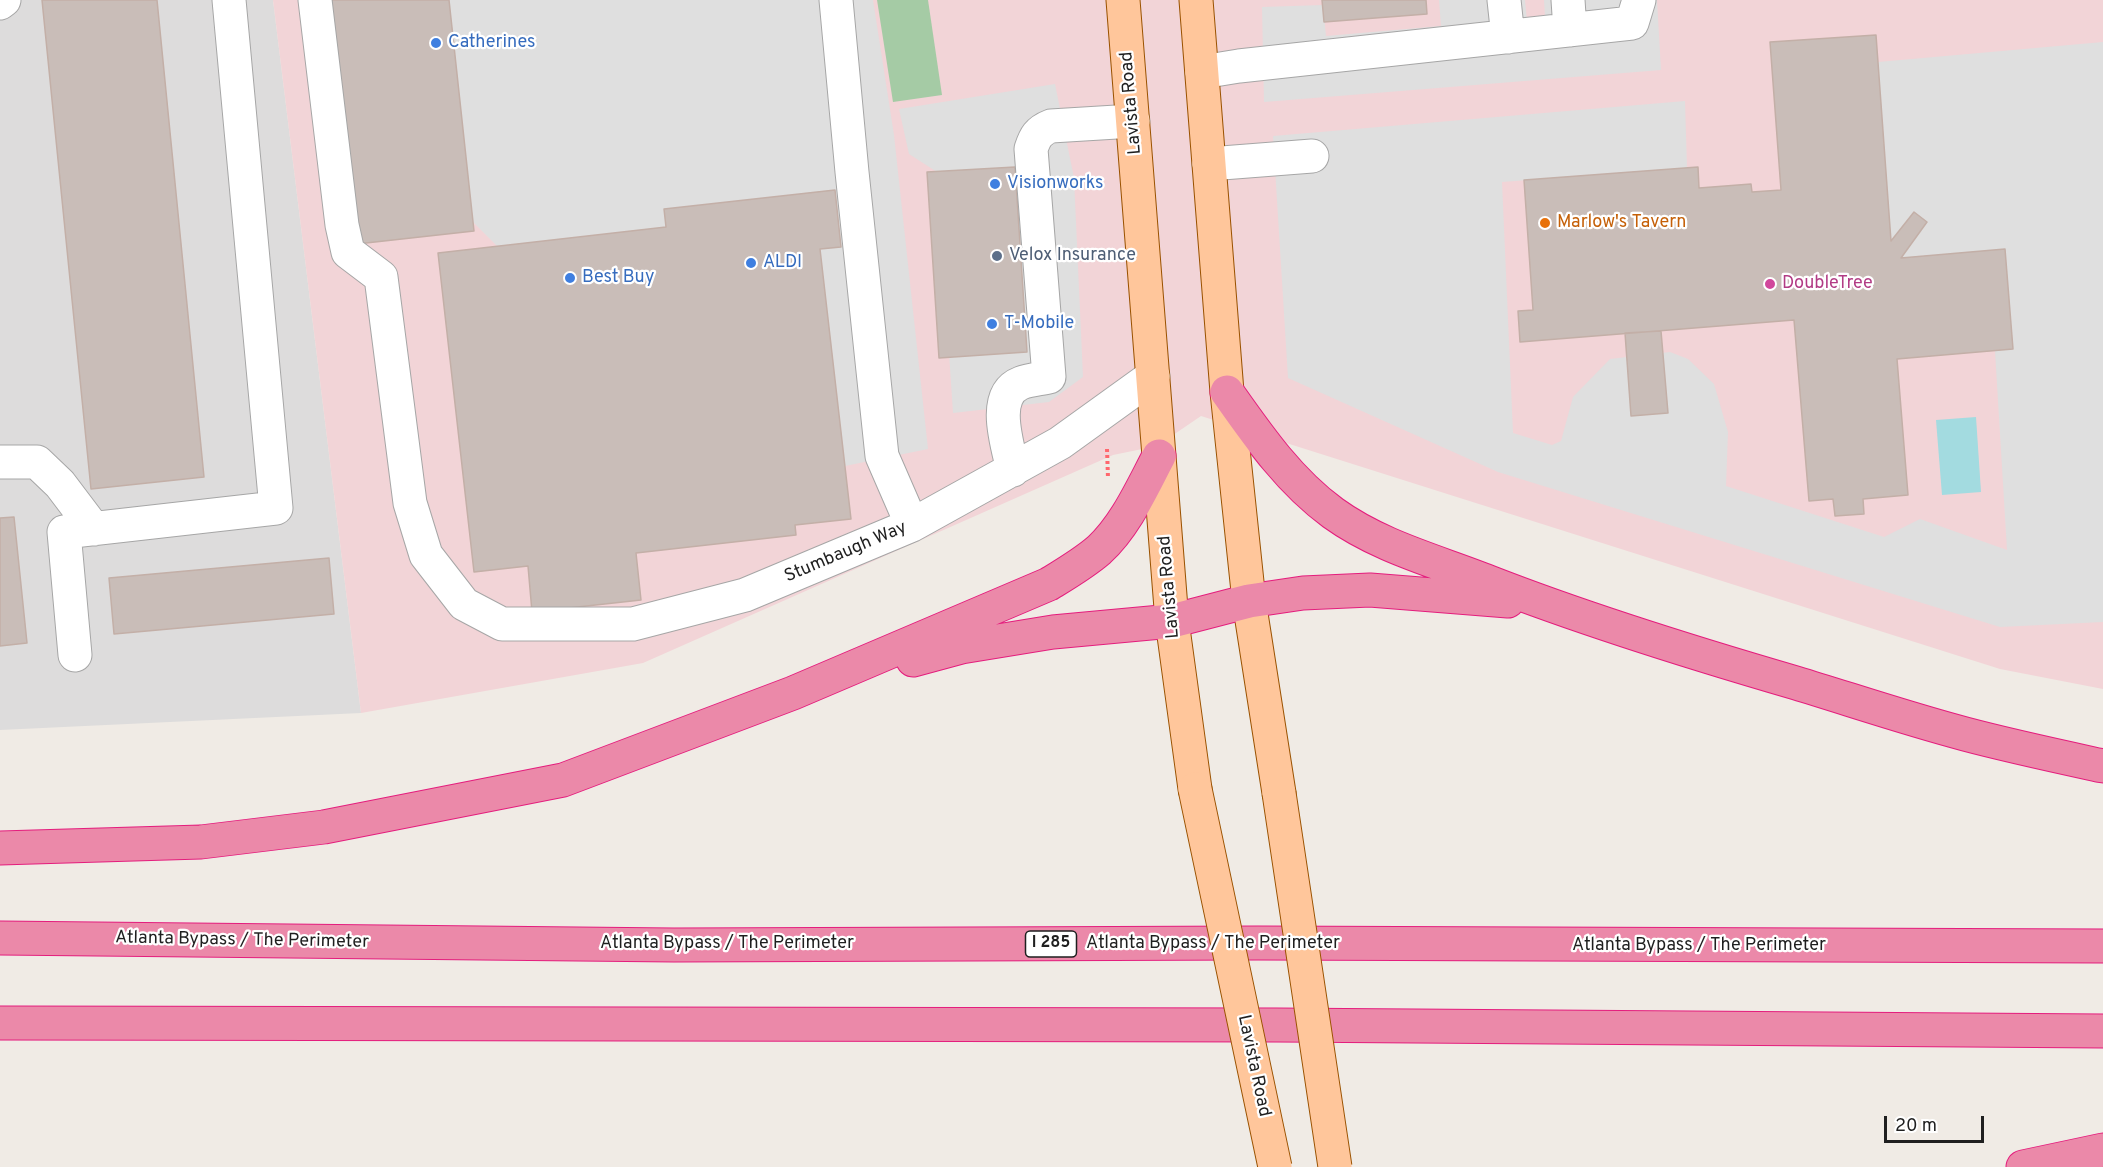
<!DOCTYPE html>
<style>
body{margin:0}
#map{position:relative;width:2103px;height:1167px;overflow:hidden;background:#f0ebe5;font-family:Overpass,sans-serif}
canvas{display:block}
.scale{position:absolute;left:1884px;top:1116px;width:100px;height:27px;box-sizing:border-box;border:3px solid #1f1f1f;border-top:0;padding-left:8px;font-size:18px;line-height:21px;white-space:nowrap;color:#1f1f1f;-webkit-text-stroke:4px #fff;paint-order:stroke}
</style>
<div id="map">
<canvas width="2103" height="1167"></canvas>
<div class="scale">20 m</div>
</div>
<script>
const ctx = document.querySelector('canvas').getContext('2d');
ctx.lineJoin = 'round';
function fillPath(path, color) {
  ctx.fillStyle = color;
  ctx.fill(path, 'evenodd');
}
function trace(path, color, width, dash) {
  ctx.strokeStyle = color;
  ctx.lineWidth = width;
  ctx.lineCap = dash ? 'butt' : 'round';
  ctx.setLineDash(dash || []);
  ctx.stroke(path);
}
function label(font, color, halo, rows, align = 'center') {
  ctx.font = font + ' Overpass,sans-serif';
  ctx.lineWidth = 4.5;
  ctx.setLineDash([]);
  ctx.textBaseline = 'middle';
  ctx.strokeStyle = halo;
  ctx.fillStyle = color;
  for (const [text, x, y, turn = 0] of rows) {
    ctx.save();
    ctx.translate(x, y);
    ctx.rotate((+turn || 0) * Math.PI / 180);
    ctx.textAlign = isNaN(turn) ? turn : align;
    if (halo) ctx.strokeText(text, 0, 0);
    ctx.fillText(text, 0, 0);
    ctx.restore();
  }
}
const residential = new Path2D(`
 M0,0H273L361,713L0,730Z`);
const commercial = new Path2D(`
 M273,0H2103V689L2000,669L1201,416L1157,446L1113,455L643,663L361,713Z`);
const cemetery = new Path2D(`
 M877,0H928L942,95L893,102Z`);
const parking = new Path2D(`
 M449,0H873L894,135L928,449L845,466L820,249L841,247L834,190L666,227L497,246L473,222Z
 M1439,0H1525L1527,21L1545,17L1544,0H1657L1661,70L1264,102L1262,7L1323,5L1326,36L1441,26Z
 M2103,42V622L2000,627L1498,472L1288,378L1273,136L1685,101L1687,168L1502,182L1513,433L1552,445L1561,441L1573,397L1610,359L1670,352L1688,359L1714,384L1728,432L1726,486L1884,537L1920,519L2007,550L1995,351L2013,349L2005,250L1901,258L1891,241L1878,62Z
 M1055,84L1074,178L1083,377L1049,402L953,413L937,172L909,154L899,109Z`);
const water = new Path2D(`
 M1976,417L1981,492L1942,495L1936,420Z`);
const building = new Path2D(`
 M42,0H157L204,477L91,489Z
 M330,0H449L474,231L357,244Z
 M1322,0H1426L1427,14L1324,22Z
 M1876,35L1891,241L1914,212L1927,222L1901,258L2005,249L2013,349L1897,359L1908,495L1863,499L1864,514L1835,516L1833,499L1809,501L1794,320L1520,342L1518,311L1533,310L1524,180L1698,167L1699,188L1751,184L1752,192L1781,190L1770,42Z
 M1015,167L1027,352L939,358L927,172Z
 M835,190L841,247L820,249L851,519L795,525L796,535L636,553L641,600L532,612L528,566L474,572L438,253L666,227L664,209Z
 M1661,331L1668,413L1631,416L1625,333Z
 M14,517L27,643L0,646V518Z
 M329,558L334,614L114,634L109,578Z`);
const path = new Path2D(`
 M1107,449L1108,478`);
const minor = new Path2D(`
 M315,0L342,225L348,252L381,277L410,503L426,555L464,604L502,624H633L745,595L912,525L1060,443L1153,376
 M836,0L852,172L882,456L912,525
 M1504,0L1508,37
 M1568,0L1570,30
 M0,3L4,0
 M1202,72L1239,66L1632,23L1639,0
 M1209,164L1312,156
 M0,462H37L60,484L94,529
 M1013,470C1008,446 990,395 1021,383C1029,380 1040,379 1049,377L1031,149C1035,137 1038,131 1051,126L1133,121
 M75,655L64,532L276,508L229,0`);
const major = new Path2D(`
 M1123,0L1172,621L1195,789
 M1196,0L1227,392L1249,601L1279,793`);
const highway = new Path2D(`
 M1227,392C1258,436 1289,481 1333,513C1380,547 1436,561 1489,582C1589,621 1693,653 1796,683C1852,700 1908,719 1965,734C2010,746 2057,756 2103,766
 M913,660L961,647L1053,632L1172,621L1249,601L1303,593L1370,590L1508,601
 M0,848L201,842L324,827L563,780L793,693L1049,584C1067,573 1084,563 1099,550C1126,525 1142,488 1159,456
 M0,938L674,945L1258,943L2103,946
 M0,1023L1277,1025L2103,1031
 M2023,1167L2103,1150`);
const majorBridge = new Path2D(`
 M1195,789L1275,1167
 M1279,793L1335,1167`);
const markers = [
 [436,43,6,"#3f7fe0"],
 [995,184,6,"#3f7fe0"],
 [1545,223,6,"#e8710a"],
 [997,256,6,"#5c6f8a"],
 [751,263,6,"#3f7fe0"],
 [570,278,6,"#3f7fe0"],
 [1770,284,6,"#d1479c"],
 [992,324,6,"#3f7fe0"]
];
const shields = [
 [1051,944,51]
];
const shieldNames = [
 ["I 285",1051,944]
];
const shopNames = [
 ["Catherines",448,43],
 ["Visionworks",1007,184],
 ["ALDI",763,263],
 ["Best Buy",582,278],
 ["T-Mobile",1004,324]
];
const streetNames = [
 ["Lavista Road",1132,103,-95],
 ["Stumbaugh Way",846,553,-23],
 ["Lavista Road",1170,587,-95],
 ["Atlanta Bypass / The Perimeter",242,941,1],
 ["Atlanta Bypass / The Perimeter",727,944],
 ["Atlanta Bypass / The Perimeter",1213,944],
 ["Atlanta Bypass / The Perimeter",1699,946],
 ["Lavista Road",1253,1066,78]
];
const foodNames = [
 ["Marlow's Tavern",1557,223]
];
const serviceNames = [
 ["Velox Insurance",1009,256]
];
const hotelNames = [
 ["DoubleTree",1782,284]
];
fillPath(residential, '#dddcdc');
fillPath(commercial, '#f2d4d7');
fillPath(cemetery, '#a5cba5');
fillPath(parking, '#dfdfdf');
fillPath(water, '#a3dbe0');
fillPath(building, '#c9bdb8');
trace(building, '#c3afa7', 1.5);
trace(minor, '#a6a6a6', 35);
trace(major, '#9a5200', 35);
trace(highway, '#e41d7d', 35);
trace(path, '#ff676d', 4, [3, 3]);
trace(minor, '#fff', 33);
trace(major, '#ffc69b', 33);
trace(highway, '#eb89a9', 33);
trace(majorBridge, '#9a5200', 35, []);
trace(majorBridge, '#ffc69b', 33);
for (const [x, y, r, color] of markers) {
  const dot = new Path2D();
  dot.arc(x, y, r, 0, 2 * Math.PI);
  ctx.fillStyle = color;
  ctx.fill(dot);
  trace(dot, '#fff', 2);
}
for (const [x, y, w] of shields) {
  const box = new Path2D();
  box.roundRect(x - w / 2, y - 13, w, 26, 4.5);
  ctx.fillStyle = '#fff';
  ctx.fill(box);
  trace(box, '#1f1f1f', 1.5);
}
label('bold 16px', '#1f1f1f', null, shieldNames);
label('18px', '#366cbe', '#fff', shopNames, 'left');
label('18px', '#1f1f1f', '#fff', streetNames);
label('18px', '#c56008', '#fff', foodNames, 'left');
label('18px', '#4e5e75', '#fff', serviceNames, 'left');
label('18px', '#b23c85', '#fff', hotelNames, 'left');
</script>
